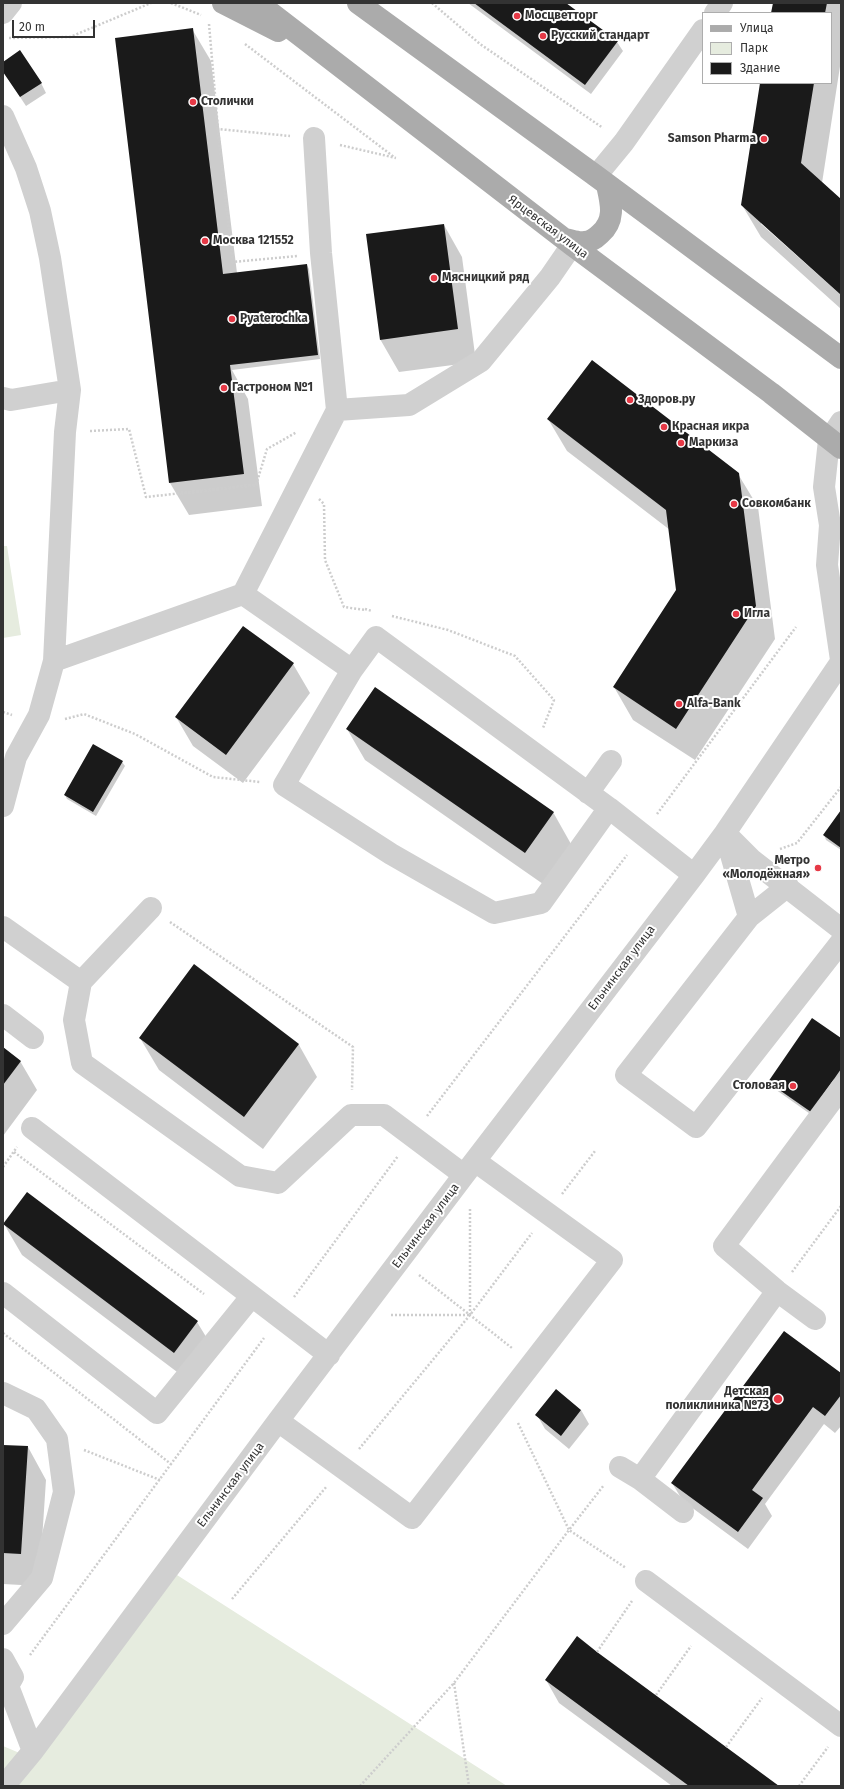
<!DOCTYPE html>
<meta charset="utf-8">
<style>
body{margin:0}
#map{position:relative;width:844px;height:1789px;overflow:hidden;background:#fff;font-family:"Fira Sans",sans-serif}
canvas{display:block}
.frame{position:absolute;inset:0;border:4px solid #333;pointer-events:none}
.legend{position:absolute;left:702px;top:12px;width:130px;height:72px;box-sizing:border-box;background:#fff;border:1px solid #adadad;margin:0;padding:5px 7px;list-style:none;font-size:12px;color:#333}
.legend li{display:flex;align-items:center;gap:8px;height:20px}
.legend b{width:20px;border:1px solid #adadad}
.scale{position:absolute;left:12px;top:20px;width:83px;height:18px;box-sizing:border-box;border:2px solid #333;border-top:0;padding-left:5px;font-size:12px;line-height:14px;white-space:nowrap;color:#333;-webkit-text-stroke:3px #fff;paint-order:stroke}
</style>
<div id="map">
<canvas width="844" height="1789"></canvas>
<div class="frame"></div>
<ul class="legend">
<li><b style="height:5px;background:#ababab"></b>Улица</li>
<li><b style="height:11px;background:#e6ecdf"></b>Парк</li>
<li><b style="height:11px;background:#1a1a1a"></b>Здание</li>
</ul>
<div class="scale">20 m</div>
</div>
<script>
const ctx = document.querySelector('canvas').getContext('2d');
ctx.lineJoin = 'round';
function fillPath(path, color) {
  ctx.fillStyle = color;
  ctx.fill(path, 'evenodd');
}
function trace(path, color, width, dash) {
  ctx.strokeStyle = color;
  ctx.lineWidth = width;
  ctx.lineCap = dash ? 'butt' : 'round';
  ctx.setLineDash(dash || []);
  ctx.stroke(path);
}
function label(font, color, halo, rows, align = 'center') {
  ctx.font = font + ' "Fira Sans",sans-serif';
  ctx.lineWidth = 4;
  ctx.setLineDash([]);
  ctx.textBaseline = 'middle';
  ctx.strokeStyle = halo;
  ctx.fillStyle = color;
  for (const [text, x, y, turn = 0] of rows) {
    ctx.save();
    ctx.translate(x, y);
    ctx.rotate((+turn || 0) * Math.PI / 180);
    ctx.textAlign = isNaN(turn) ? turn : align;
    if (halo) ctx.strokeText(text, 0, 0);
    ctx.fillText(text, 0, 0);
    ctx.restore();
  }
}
const green = new Path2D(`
 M3,546H7L21,635L3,638Z
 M177,1575L507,1786H3V1746L36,1760Z`);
const shadow = new Path2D(`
 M468,3H565L617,42L623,51L591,94Z
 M774,3H841V60L822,183L841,201V293L761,222V224L841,295V309L761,237L742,205L761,83H831V13H772Z
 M192,29L211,61L237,273L307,265L309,269L320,359L232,370L248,399L262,506L189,515L170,483Z
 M3,63L41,83L46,93L26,106L3,71Z
 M444,225L462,257L476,362L399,372L380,339Z
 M548,419L738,474L758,507L775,639L695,760L633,720L614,687L677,590L670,530L567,451Z
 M293,664L310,693L243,783L193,746L176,717Z
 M347,729L553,812L571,844L543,884L365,760Z
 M122,762L125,766L96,816L67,799L65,795Z
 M841,811V850L826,840L824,835Z
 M194,966L299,1045L317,1077L263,1149L159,1070L140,1038Z
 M841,1039V1076L813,1116L772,1087L769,1082Z
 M3,1049L20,1061L37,1090L3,1136Z
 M27,1193L197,1322L216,1353L193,1384L22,1255L4,1224Z
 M841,1375V1426L835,1433L824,1424L765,1504L772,1516L748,1549L683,1501L672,1483Z
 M581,1410L589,1424L569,1449L545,1429L537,1415Z
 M3,1446L28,1447L46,1480L39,1586L3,1584Z
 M546,1680L778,1786H672L559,1703Z`);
const building = new Path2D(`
 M474,3H566L618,41L585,85Z
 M773,3H827L825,13H771Z
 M193,28L223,274L307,264L318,355L230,365L244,474L169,483L115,38Z
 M20,50L42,83L20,97L3,72V62Z
 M760,83H814L801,163L841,199V295L741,205Z
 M444,224L458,329L380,340L366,234Z
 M592,360L739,473L756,606L676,729L613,687L676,590L666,510L547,419Z
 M243,626L294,663L226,755L175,717Z
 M375,687L554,812L525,853L346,729Z
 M93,744L123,761L93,812L64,795Z
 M841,810V848L823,835Z
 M194,964L299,1044L244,1117L139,1038Z
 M812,1018L841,1038V1069L811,1112L768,1082Z
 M3,1047L21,1061L3,1085Z
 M27,1192L198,1321L174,1353L3,1224Z
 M784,1331L841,1373V1395L825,1416L813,1407L752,1490L763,1498L738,1532L671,1483Z
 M556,1389L581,1410L561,1436L535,1415Z
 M3,1445L28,1446L21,1554L3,1553Z
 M577,1636L597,1652L779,1786H689L545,1680Z`);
const path = new Path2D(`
 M171,3L201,15
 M432,3L480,44L603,128
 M209,24L218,129L290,136
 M9,38L70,37L151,3
 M245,44L394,157
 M218,129L233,262L297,256
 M340,145L396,158
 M90,431L129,429L146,497L256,485L267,449L297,432
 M319,499L324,504L325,560L344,607L365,610
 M365,609L372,611
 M392,616L448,630L515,656L554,700L543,728
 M3,712L12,715
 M65,719L84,714L135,734L213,777L260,782
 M657,814L796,627
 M780,849L797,843L841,787
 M170,922L353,1047L352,1090
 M427,1116L627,855
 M14,1152L204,1294
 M3,1167L17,1147
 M562,1194L595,1151
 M470,1209V1314
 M792,1272L841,1206
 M419,1275L512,1348
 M294,1297L398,1156
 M391,1315H470
 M3,1333L171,1464L264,1338
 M518,1423L569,1530L604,1485
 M359,1449L470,1315L532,1233
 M84,1450L160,1480
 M232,1599L327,1486
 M597,1652L632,1601
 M30,1655L171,1464
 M454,1683L469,1786
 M656,1695L691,1646
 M726,1747L762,1698
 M360,1786L454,1683L569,1530L626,1568
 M799,1786L828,1747`);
const minor = new Path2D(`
 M3,13L11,3
 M715,13L722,3
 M3,116L26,168L40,211L50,258L70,390L65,432L54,661L39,715L16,757L3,806
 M314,138L321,253L337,410L409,405L481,361L550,277L572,245
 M596,176L624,142L703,30
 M3,398L11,400L70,390
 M841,422L829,440L824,487L830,525L827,565L841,660
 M243,594L352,670
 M54,661L243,594L337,410
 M588,793L611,761
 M609,808L541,903L494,913L391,854L284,785L352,670L376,637L609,808L694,875
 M725,833L752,860L841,929
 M725,834L749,917
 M788,886L749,917L626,1075L696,1127L841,942
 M3,927L81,982L74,1020L82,1063L240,1176L278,1183L351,1115H384L464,1175
 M81,982L151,908
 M3,1015L33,1038
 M32,1128L329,1355
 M3,1293L157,1413L251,1297
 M815,1319L777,1291L724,1246L841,1088
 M3,1393L36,1409L57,1439L64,1492L42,1578L3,1624
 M278,1421L412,1518L612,1260L475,1161
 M620,1467L640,1479L777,1291
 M640,1479L683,1512
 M646,1581L841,1726
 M3,1659L13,1677L8,1686L33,1751
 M4,1786L33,1751L278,1421L464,1175L694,875L725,833L841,662`);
const major = new Path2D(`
 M223,3L278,31
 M258,3L572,245L771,393L841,448
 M358,3L596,176L841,358
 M565,239C571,240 578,243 584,242C590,242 596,238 600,234C616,220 611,203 607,185`);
const markers = [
 [517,16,4,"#e63946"],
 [543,36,4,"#e63946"],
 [193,102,4,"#e63946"],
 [764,139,4,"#e63946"],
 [205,241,4,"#e63946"],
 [434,278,4,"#e63946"],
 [232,319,4,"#e63946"],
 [224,388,4,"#e63946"],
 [630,400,4,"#e63946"],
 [664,427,4,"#e63946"],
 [681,443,4,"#e63946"],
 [734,504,4,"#e63946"],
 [736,614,4,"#e63946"],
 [679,704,4,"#e63946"],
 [818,868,4,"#e63946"],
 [793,1086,4,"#e63946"],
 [778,1399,5,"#e63946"]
];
const poiNames = [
 ["Мосцветторг",525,16],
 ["Русский стандарт",551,36],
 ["Столички",201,102],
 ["Samson Pharma",756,139,"right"],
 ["Москва 121552",213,241],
 ["Мясницкий ряд",442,278],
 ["Pyaterochka",240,319],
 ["Гастроном №1",232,388],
 ["Здоров.ру",638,400],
 ["Красная икра",672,427],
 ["Маркиза",689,443],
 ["Совкомбанк",742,504],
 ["Игла",744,614],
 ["Alfa-Bank",687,704],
 ["Метро",810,861,"right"],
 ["«Молодёжная»",810,875,"right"],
 ["Столовая",785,1086,"right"],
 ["Детская",769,1392,"right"],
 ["поликлиника №73",769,1406,"right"]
];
const streetNames = [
 ["Ярцевская улица",548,227,37],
 ["Ельнинская улица",622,968,-53],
 ["Ельнинская улица",426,1226,-53],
 ["Ельнинская улица",231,1485,-53]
];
fillPath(green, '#e6ecdf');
fillPath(shadow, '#0003');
fillPath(building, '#1a1a1a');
trace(path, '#cdcdcd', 2.5, [2, 2]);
trace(minor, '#d0d0d0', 22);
trace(major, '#ababab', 22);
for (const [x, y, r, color] of markers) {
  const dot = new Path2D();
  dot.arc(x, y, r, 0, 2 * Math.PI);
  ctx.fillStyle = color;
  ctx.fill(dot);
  trace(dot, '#fff', 1.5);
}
label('bold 12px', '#333', '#fff', poiNames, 'left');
label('12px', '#333', '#fff', streetNames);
</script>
